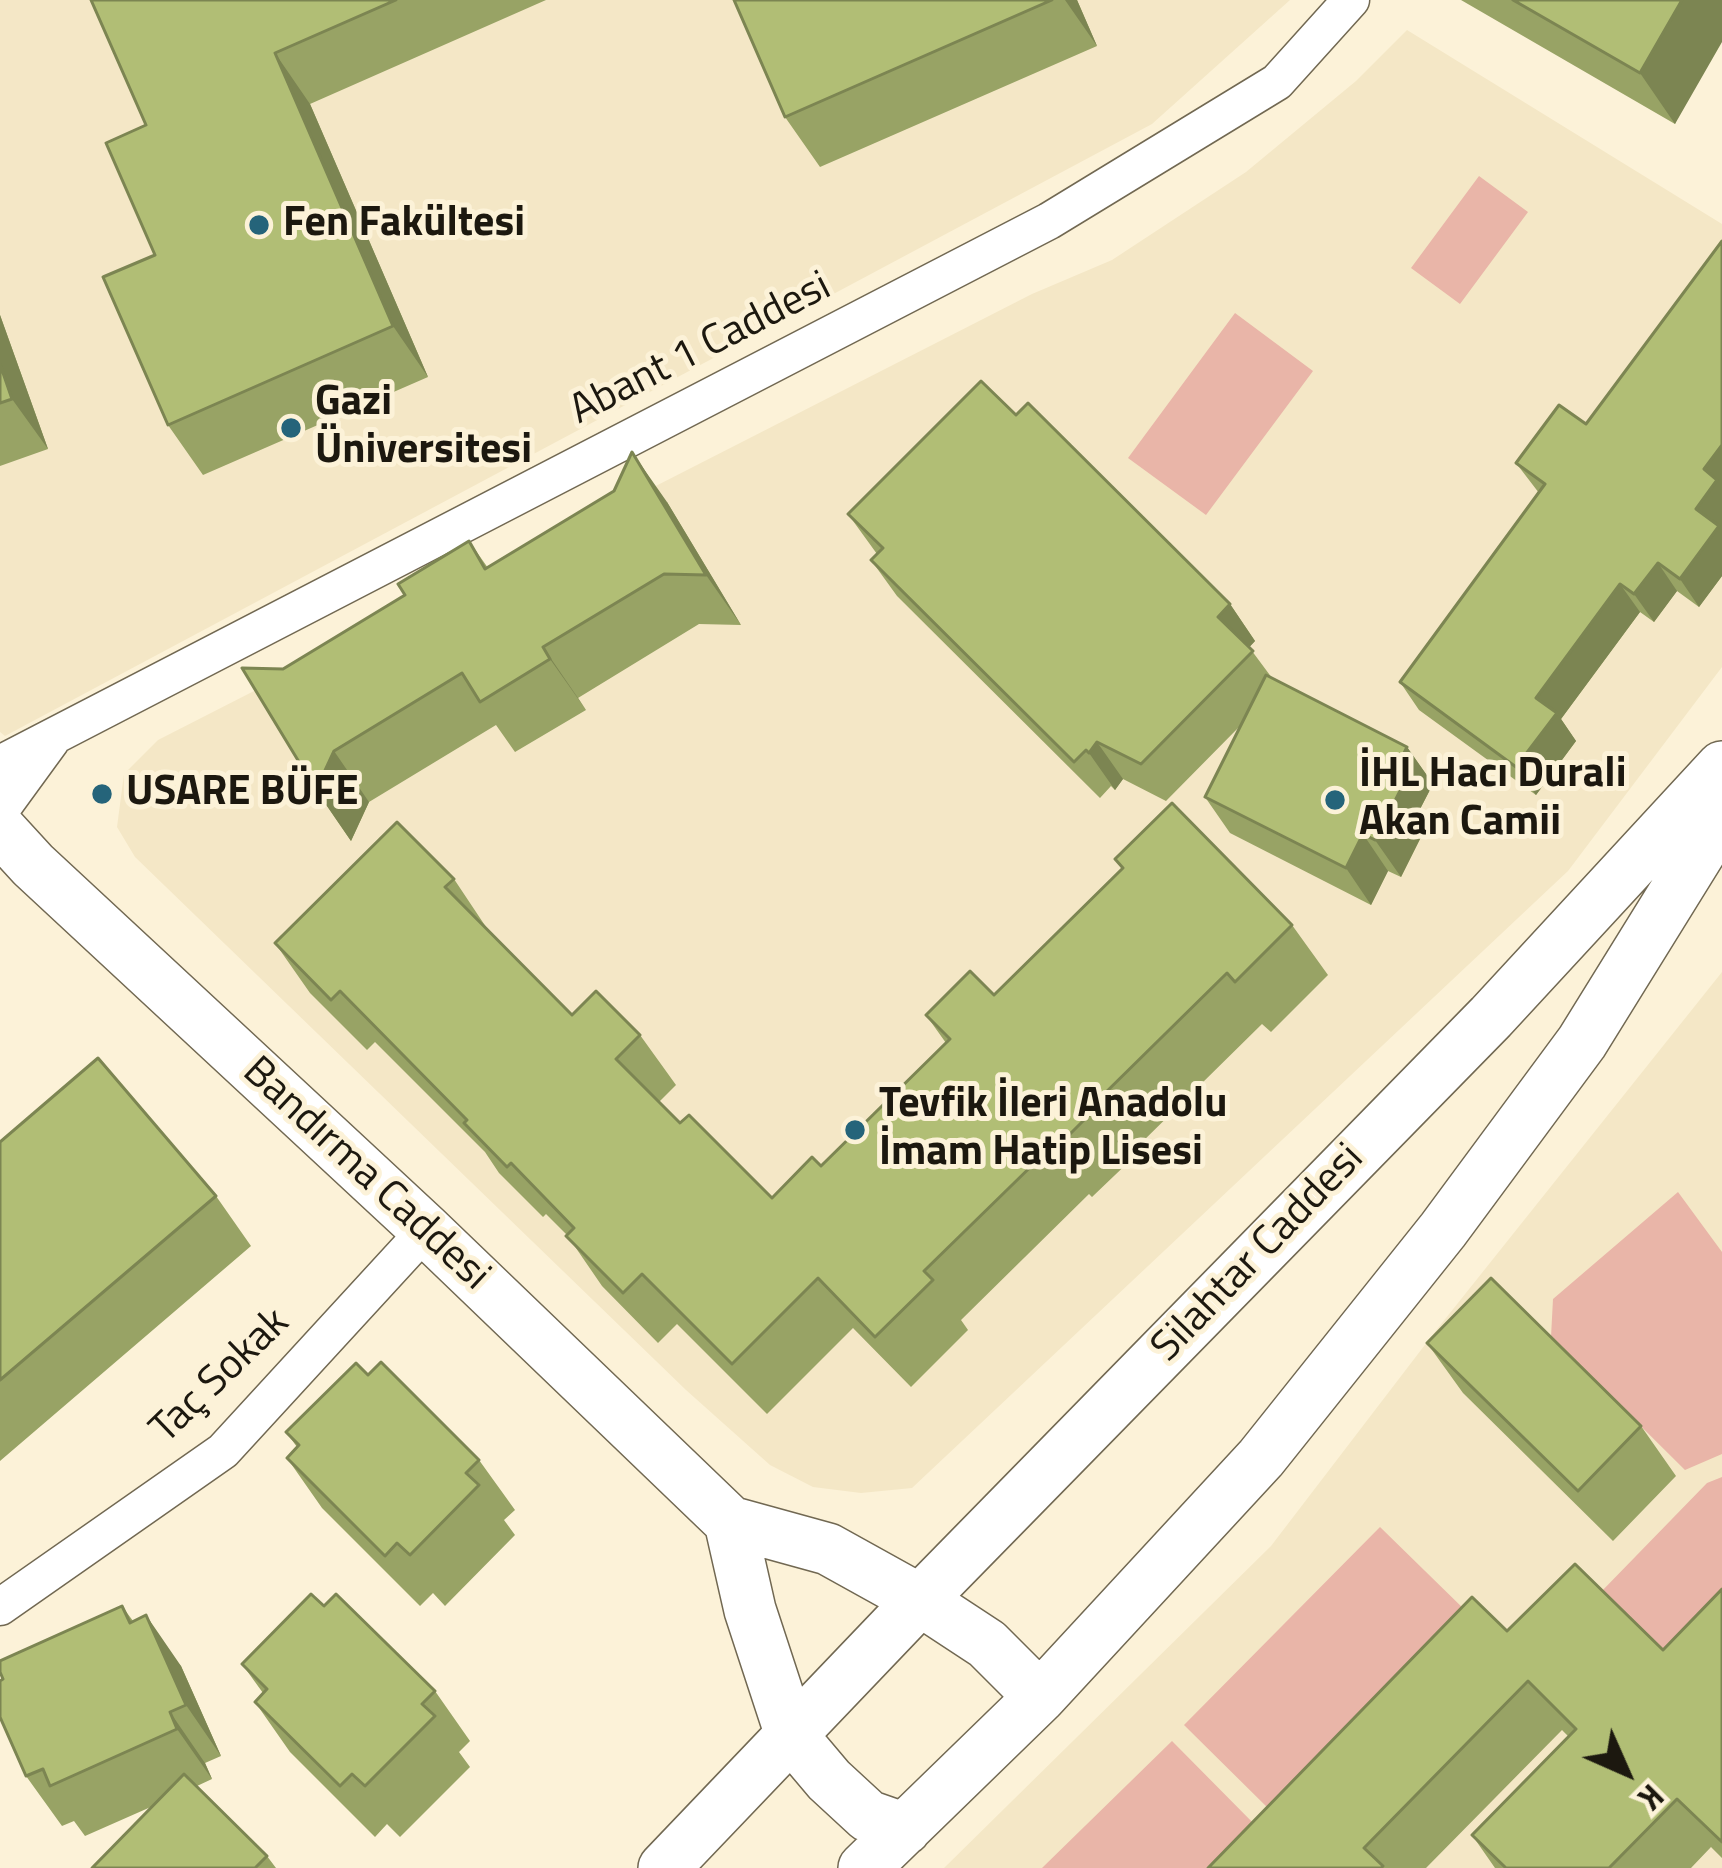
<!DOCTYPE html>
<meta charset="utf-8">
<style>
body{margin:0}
#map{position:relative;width:1722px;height:1868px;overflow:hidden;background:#fcf2d8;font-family:"Titillium Web",sans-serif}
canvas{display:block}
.north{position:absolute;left:1566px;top:1712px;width:120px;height:120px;-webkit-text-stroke:9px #fcf2d8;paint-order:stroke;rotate:135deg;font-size:33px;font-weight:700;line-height:48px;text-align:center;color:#1c180f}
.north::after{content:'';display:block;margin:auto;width:42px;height:54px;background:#1c180f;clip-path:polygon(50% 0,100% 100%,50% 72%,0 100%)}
</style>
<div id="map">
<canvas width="1722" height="1868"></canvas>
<div class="north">K</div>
</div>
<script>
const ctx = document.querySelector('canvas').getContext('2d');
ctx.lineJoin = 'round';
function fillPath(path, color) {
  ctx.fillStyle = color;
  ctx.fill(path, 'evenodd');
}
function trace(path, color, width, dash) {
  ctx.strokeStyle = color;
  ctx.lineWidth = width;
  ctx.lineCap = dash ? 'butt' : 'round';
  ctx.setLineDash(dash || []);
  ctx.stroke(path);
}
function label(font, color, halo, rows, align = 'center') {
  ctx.font = font + ' "Titillium Web",sans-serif';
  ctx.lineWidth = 10;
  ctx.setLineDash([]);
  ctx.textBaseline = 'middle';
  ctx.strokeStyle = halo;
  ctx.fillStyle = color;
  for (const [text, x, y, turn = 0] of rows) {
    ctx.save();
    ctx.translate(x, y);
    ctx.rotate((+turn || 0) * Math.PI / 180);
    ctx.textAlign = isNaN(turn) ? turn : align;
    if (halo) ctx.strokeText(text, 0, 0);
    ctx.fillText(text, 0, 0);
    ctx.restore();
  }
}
const built = new Path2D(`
 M0,0H1290L1152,124L5,736L0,732Z
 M1407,30L1722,224V667L1568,871L912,1488L861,1493L813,1487L770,1465L686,1390L135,857L117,827L124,774L158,740L1032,294L1112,260L1246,172L1356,81Z
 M1722,972V1868H944L1271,1546L1434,1333Z`);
const green = new Path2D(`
 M1479,176L1528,212L1460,304L1411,268Z
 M1235,313L1313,371L1206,515L1128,458Z
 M1678,1192L1722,1252V1454L1685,1470L1551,1337L1553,1299Z
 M1722,1477V1655L1693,1684L1600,1593L1707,1483Z
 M1380,1527L1469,1614L1273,1813L1184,1725Z
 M1172,1741L1262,1832L1225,1868H1042Z`);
const street = new Path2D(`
 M0,764L1049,221L1277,82L1351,0
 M0,811L51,741
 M0,1607L223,1451L426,1230`);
const secondary = new Path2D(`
 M0,829L33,865L426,1230L730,1522L828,1549L920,1600L987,1644L1040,1697L864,1868
 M730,1522L750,1610L791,1735L829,1780L868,1816L905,1829
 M1040,1697L1261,1458L1443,1230L1582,1042L1722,816
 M664,1868L920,1600L1491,1017L1722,767`);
const wall = new Path2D(`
 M91,0H546L310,104L428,377L203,475L168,425L146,125Z
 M734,0H1077L1097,46L820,167L785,117Z
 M1461,0H1722L1675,124Z
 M0,315L48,449L0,466Z
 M1016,415L1230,604L1255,641L1249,647L1272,678L1407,747L1433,784L1419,811L1428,823L1401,877L1388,871L1371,905L1230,833L1205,797L1241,725L1166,801L1123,779L1115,790L1111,786L1100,798L897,596L871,560L877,554L848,514Z
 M1516,463L1722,531V576L1699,607L1677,591L1654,622L1640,612L1561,719L1576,741L1536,795L1419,710L1400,682L1539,493Z
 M667,502L741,625L699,624L578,698L586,710L515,752L496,725L369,802L351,841L316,790L283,669L405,595L469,541L488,568Z
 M1115,859L1292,925L1328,975L1271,1032L1262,1024L1134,1150L1137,1154L1092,1197L1089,1194L961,1320L968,1330L911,1387L853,1328L767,1414L677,1324L658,1343L602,1286L567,1235L546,1214L543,1217L499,1173L485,1152L375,1042L367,1050L310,993L275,943L454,879L488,930L572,1015L640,1035L676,1085L659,1102L680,1123L772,1198L821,1166L946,1043L926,1015L994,995L1122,869Z
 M0,1142L216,1196L251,1246L0,1461Z
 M1427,1343L1641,1426L1676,1476L1613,1541L1463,1393Z
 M286,1432L479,1460L515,1510L504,1520L515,1535L445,1606L433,1593L420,1606L322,1508L287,1458L297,1447Z
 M1722,1589V1858L1711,1847L1691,1868H1495L1472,1835L1569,1737L1562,1730L1426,1868H1208L1507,1631L1663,1650Z
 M122,1606L133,1621L181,1666L221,1756L205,1763L212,1779L197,1786L267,1856L276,1868H92L153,1806L85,1836L74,1821L62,1826L26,1776Z
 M324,1606L435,1691L470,1741L459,1752L470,1767L400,1837L387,1824L375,1837L290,1752L255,1702L263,1693L242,1664Z`);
const shadedWall = new Path2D(`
 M1065,0H1077L1097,46Z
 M1682,0H1722V42L1675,124L1640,73Z
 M275,53L310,104L428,377L393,326Z
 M0,315L48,449L12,399L0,364Z
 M1722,445V576L1699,607L1680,579L1704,469Z
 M632,452L667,502L741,625L706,575Z
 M1658,563L1677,591L1654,622L1634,594Z
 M1620,584L1640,612L1561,719L1576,741L1536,795L1516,767L1536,698Z
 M1230,604L1255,641L1244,653L1218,617Z
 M543,647L578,698L586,710L550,659Z
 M1097,742L1123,779L1115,790L1089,753Z
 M1407,747L1433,784L1419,811L1428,823L1401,877L1375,840L1390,781Z
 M334,751L369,802L351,841L316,790Z
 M1363,834L1388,871L1371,905L1346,868Z
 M146,1615L181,1666L221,1756L186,1705Z
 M170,1712L205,1763L212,1779L177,1729Z`);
const building = new Path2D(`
 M91,0H396L275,53L393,326L168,425L103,277L155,255L106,143L146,125Z
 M734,0H1052L785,117Z
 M1513,0H1682L1640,73Z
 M1722,241V445L1704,469L1717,480L1696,509L1719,526L1680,579L1658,563L1634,594L1620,584L1536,698L1557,713L1516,767L1400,682L1545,484L1516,463L1559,405L1586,424Z
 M0,364L12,399L0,403Z
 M981,381L1016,415L1028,403L1230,604L1218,617L1253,651L1141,764L1097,742L1089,753L1086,750L1074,762L871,560L883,548L848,514Z
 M632,452L706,575L664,574L543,647L550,659L480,702L462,673L334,751L316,790L242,668L283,669L405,595L398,584L469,541L485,569L614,491Z
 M1266,675L1407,747L1390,781L1402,787L1375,840L1363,834L1346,868L1205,797Z
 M1172,803L1292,925L1235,982L1227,973L1098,1100L1101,1103L1057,1147L1054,1144L924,1271L933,1280L875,1337L818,1278L732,1364L642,1274L623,1293L566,1236L574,1228L511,1163L507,1167L464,1123L467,1120L340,991L331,1000L275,943L397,822L454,879L445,887L572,1015L596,991L640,1035L616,1059L680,1123L689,1115L772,1198L812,1157L821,1166L950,1039L926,1015L970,971L994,995L1123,868L1115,859Z
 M98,1058L216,1196L0,1380V1142Z
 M1491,1278L1641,1426L1578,1491L1427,1343Z
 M381,1362L479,1460L466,1473L479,1485L410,1555L397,1543L385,1556L287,1458L299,1445L286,1432L356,1363L368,1375Z
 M1575,1564L1663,1650L1722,1589V1842L1677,1799L1609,1868H1506L1472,1835L1576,1729L1528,1681L1364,1848L1383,1866L1381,1868H1208L1472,1597L1507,1631Z
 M311,1594L324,1606L336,1594L435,1691L422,1704L435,1716L365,1786L352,1774L340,1786L255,1702L267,1689L242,1664Z
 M122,1606L130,1623L146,1615L186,1705L170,1712L177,1729L50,1786L43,1769L26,1776L0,1717V1681L3,1679L0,1672V1661Z
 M184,1774L267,1856L255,1868H92Z`);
const markers = [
 [259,225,12,"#25647a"],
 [291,428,12,"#25647a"],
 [102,794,12,"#25647a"],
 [1335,800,12,"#25647a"],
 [855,1130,12,"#25647a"]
];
const poiNames = [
 ["Fen Fakültesi",283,225],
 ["Gazi",315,404],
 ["Üniversitesi",315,452],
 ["İHL Hacı Durali",1359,776],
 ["Akan Camii",1359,824],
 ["USARE BÜFE",126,794],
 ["Tevfik İleri Anadolu",879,1106],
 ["İmam Hatip Lisesi",879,1154]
];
const streetNames = [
 ["Abant 1 Caddesi",701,350,-27],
 ["Bandırma Caddesi",365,1175,43],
 ["Silahtar Caddesi",1259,1254,-46],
 ["Taç Sokak",221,1377,-44]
];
fillPath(built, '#f4e7c6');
fillPath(green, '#e9b5a8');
trace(street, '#716852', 39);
trace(secondary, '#716852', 54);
trace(street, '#fff', 36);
trace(secondary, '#fff', 51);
fillPath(wall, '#98a365');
fillPath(shadedWall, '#7c8552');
fillPath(building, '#b1be75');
trace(building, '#7c8552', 3);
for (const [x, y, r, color] of markers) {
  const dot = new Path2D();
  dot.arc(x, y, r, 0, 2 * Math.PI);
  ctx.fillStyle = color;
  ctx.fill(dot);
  trace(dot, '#fcf2d8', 4.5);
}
label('bold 42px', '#1c180f', '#fcf2d8', poiNames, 'left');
label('42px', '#1c180f', '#fcf2d8', streetNames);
</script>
